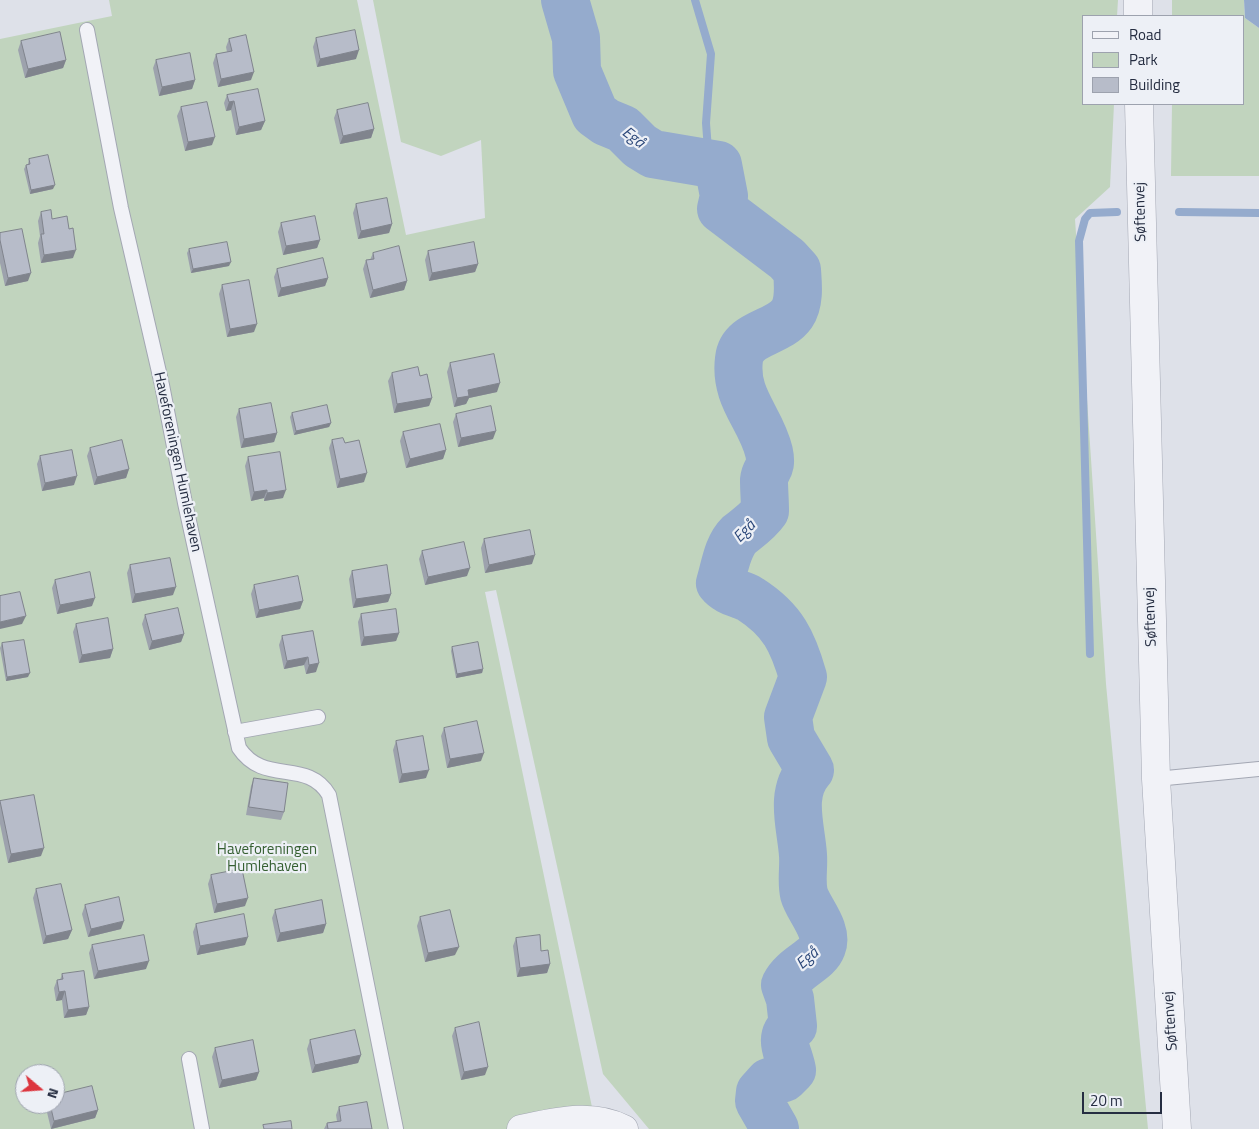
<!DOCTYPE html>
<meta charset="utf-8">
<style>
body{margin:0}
#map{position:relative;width:1259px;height:1129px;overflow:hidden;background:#dee1e9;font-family:"Titillium Web",sans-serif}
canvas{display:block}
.legend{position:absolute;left:1082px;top:15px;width:162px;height:90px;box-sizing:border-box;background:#edf0f6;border:1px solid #9da2ae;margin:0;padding:6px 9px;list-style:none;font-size:15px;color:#252d41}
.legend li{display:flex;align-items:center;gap:10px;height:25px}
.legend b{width:25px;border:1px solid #9da2ae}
.north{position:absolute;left:15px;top:1064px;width:50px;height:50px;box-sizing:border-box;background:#edf0f6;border:1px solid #9da2ae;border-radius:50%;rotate:108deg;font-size:14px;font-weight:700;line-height:20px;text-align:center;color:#252d41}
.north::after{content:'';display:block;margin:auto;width:18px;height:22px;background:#dc353e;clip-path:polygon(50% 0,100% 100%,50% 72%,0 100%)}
.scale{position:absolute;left:1082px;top:1092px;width:80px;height:22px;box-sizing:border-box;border:2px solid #252d41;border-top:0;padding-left:6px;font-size:15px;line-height:18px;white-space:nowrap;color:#252d41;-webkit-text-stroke:4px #edf0f6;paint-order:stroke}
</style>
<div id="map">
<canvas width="1259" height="1129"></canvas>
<ul class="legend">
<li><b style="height:6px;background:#f1f2f7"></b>Road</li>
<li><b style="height:14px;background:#c1d4be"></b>Park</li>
<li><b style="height:14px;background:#b7bcc9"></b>Building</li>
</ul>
<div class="north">N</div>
<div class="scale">20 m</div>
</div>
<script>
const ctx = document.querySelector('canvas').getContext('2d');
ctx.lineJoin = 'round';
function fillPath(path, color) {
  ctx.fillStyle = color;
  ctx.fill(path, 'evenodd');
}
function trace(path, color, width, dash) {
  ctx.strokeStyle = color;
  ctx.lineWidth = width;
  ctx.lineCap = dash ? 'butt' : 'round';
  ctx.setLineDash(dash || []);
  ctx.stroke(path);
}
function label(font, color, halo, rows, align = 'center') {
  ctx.font = font + ' "Titillium Web",sans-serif';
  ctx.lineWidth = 4.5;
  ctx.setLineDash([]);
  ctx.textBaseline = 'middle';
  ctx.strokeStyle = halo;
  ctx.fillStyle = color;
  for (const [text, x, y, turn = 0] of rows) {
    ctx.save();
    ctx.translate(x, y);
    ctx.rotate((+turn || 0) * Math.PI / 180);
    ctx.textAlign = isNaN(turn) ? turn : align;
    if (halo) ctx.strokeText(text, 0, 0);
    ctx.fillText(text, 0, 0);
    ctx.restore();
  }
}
const green = new Path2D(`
 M109,0H357L406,235L485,218L481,140L441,156L401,142L373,0H1118L1117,16H1083V104H1114L1110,187L1075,219L1106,684L1148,1129H649L603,1074L496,590L485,592L593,1112L510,1129H0V39L112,16ZM25,1074H55V1104H25Z
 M1172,0H1244L1245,18L1259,28V176H1171L1172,104H1243V16H1172Z`);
const water = new Path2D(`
 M1244,0H1259V28L1245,18Z`);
const stream = new Path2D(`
 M695,0L711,54L706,123L709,163
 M1179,212L1259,213
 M1090,654L1079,241L1085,219L1090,213L1117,212`);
const river = new Path2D(`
 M565,0L576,38L577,71L595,114L606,122L623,129L640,146L653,154L718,165L724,196L721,209L787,259L797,270C798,284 800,302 792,314C778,334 742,332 739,359C734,398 761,418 769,452C773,470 765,468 764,480C764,490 765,501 765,511C758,521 749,527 739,535C727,547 725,567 720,583C728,593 740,593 750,599C783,620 793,642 803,677L788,717L791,738L810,770C789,794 801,826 803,855C804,868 801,881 804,894C808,909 829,930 822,947C817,961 794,967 785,985L790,999L793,1026C777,1038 789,1053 792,1070L784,1078L769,1082L760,1092L759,1101L775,1129`);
const lane = new Path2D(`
 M87,30L121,208L162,385L185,503L239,748C264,786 307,758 329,795L396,1129
 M235,732L318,717
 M1156,779L1259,769
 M189,1059L202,1129`);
const street = new Path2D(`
 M1138,0V16
 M1139,104L1156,779L1177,1129
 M521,1129C555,1122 592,1112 624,1129`);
const wall = new Path2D(`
 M316,38L356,59L317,67L313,47Z
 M229,39L251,80L218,87L213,63L216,54L227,52L226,47Z
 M21,41L66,60L63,68L25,78L18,50Z
 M156,60L195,80L192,89L159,96L153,68Z
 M227,95L265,121L261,130L236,135L231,110L226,111L224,103Z
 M181,107L212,145L185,151L177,116Z
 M337,110L374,129L371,138L340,144L334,118Z
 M29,159L53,189L30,194L24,169L26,165L28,164Z
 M356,204L392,224L389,233L358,239L353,213Z
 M41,212L52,219L73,258L41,263L38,243L40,236L38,221Z
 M281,223L320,240L317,248L283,255L278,232Z
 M0,233L28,281L5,286L0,263Z
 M189,249L229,266L191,273L187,253Z
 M428,251L478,264L475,272L429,281L425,260Z
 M373,253L407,281L404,290L370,298L363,269L366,260H370Z
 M277,269L328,278L325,286L278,297L274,277Z
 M222,285L254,332L227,337L219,294Z
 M450,363L497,392L469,398L466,404L454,407L447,372Z
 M392,373L420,376L432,398L429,406L394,413L388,381Z
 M239,409L277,433L274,442L241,448L236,417Z
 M292,413L331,423L329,427L294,435L290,417Z
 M456,414L493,439L458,447L453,422Z
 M403,432L446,450L443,459L406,468L400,441Z
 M332,440L345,443L364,482L337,488L329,448Z
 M90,448L129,469L126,478L94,485L87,456Z
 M40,456L74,485L42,491L37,464Z
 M248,457L283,498L264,501V498L251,501L245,466Z
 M484,539L532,564L485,573L481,548Z
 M422,551L467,576L425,585L419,559Z
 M130,565L173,595L132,603L127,573Z
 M352,571L391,594L388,602L353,608L349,579Z
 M55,580L92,606L57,614L52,588Z
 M254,585L303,601L300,609L256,618L251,594Z
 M361,614L399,633L396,641L361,646L358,622Z
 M145,615L184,634L181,642L149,650L142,624Z
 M76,624L113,649L110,658L79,663L73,632Z
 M313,631L316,672L306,674L304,665L284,669L279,645L282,636Z
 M2,643L28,677L6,681L0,648Z
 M452,647L483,669L482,673L456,678L451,651Z
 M444,728L481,761L447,768L441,736Z
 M396,741L426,778L399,783L393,750Z
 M254,778L284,812L281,820L246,815L251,786Z
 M0,801L41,856L8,863L0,824Z
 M211,875L245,906L214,913L208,884Z
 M36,889L72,930L68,939L43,944L33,898Z
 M85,905L121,929L88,937L82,914Z
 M275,910L326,924L323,933L277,942L272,918Z
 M420,917L455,955L425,962L417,926Z
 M196,924L245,945L197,955L193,932Z
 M516,938L541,951L550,964L547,973L517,977L513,946Z
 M92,945L146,969L94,979L89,953Z
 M62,974L89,1007L86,1015L64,1018L62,1000L56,1001L54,988L57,980H60Z
 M455,1028L485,1075L461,1080L452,1036Z
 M310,1040L361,1055L358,1063L312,1073L307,1049Z
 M215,1048L259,1072L256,1080L219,1088L212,1057Z
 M45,1104H55L98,1110L95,1118L51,1129Z
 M339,1107L372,1129H324L327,1123L337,1121L336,1115Z`);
const shadedWall = new Path2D(`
 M359,50L356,59L317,67L320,59Z
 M66,60L63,68L25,78L28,69Z
 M254,72L251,80L218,87L221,79Z
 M195,80L192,89L159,96L162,87Z
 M234,101L231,110L226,111L229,102Z
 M265,121L261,130L236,135L239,127Z
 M374,129L371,138L340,144L343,136Z
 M215,137L212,145L185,151L188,142Z
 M55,185L53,189L30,194L31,190Z
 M392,224L389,233L358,239L361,231Z
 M320,240L317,248L283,255L286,246Z
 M76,250L73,258L41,263L44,255Z
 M231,262L229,266L191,273L193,269Z
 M478,264L475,272L429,281L432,273Z
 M31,273L28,281L5,286L8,278Z
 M328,278L325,286L278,297L281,288Z
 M407,281L404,290L370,298L373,290Z
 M257,324L254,332L227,337L230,329Z
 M500,383L497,392L469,398L466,404L454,407L457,398L468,390Z
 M432,398L429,406L394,413L397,404Z
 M331,423L329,427L294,435L296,431Z
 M496,431L493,439L458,447L461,438Z
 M277,433L274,442L241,448L244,439Z
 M446,450L443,459L406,468L410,459Z
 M129,469L126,478L94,485L97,477Z
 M367,473L364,482L337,488L340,479Z
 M77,476L74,485L42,491L45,483Z
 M267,490L264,498L251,501L254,492Z
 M286,490L283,498L264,501L267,493Z
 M535,555L532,564L485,573L489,565Z
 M470,568L467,576L425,585L428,577Z
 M176,587L173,595L132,603L135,594Z
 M391,594L388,602L353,608L356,599Z
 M95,598L92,606L57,614L60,605Z
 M303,601L300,609L256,618L259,610Z
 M26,616L22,624L0,629V622Z
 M399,633L396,641L361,646L364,637Z
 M184,634L181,642L149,650L152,641Z
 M113,649L110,658L79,663L82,655Z
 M308,657L304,665L284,669L287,661Z
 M319,663L316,672L306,674L309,665Z
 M483,669L482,673L456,678L457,674Z
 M30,673L28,677L6,681L7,677Z
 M484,753L481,761L447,768L450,759Z
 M429,770L426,778L399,783L402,774Z
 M44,848L41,856L8,863L11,854Z
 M248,898L245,906L214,913L217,904Z
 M124,921L121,929L88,937L91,929Z
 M326,924L323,933L277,942L280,933Z
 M72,930L68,939L43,944L46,936Z
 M248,937L245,945L197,955L200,946Z
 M459,947L455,955L425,962L428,953Z
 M149,961L146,969L94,979L98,971Z
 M550,964L547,973L517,977L520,968Z
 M65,991L62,1000L56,1001L59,992Z
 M89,1007L86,1015L64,1018L68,1010Z
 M361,1055L358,1063L312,1073L315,1065Z
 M488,1067L485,1075L461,1080L464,1072Z
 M259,1072L256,1080L219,1088L222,1080Z
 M98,1110L95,1118L51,1129L54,1121Z`);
const building = new Path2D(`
 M355,30L359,50L320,59L316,38Z
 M60,32L66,60L28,69L21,41Z
 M246,35L254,72L221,79L216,54L232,51L229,39Z
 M190,53L195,80L162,87L156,60Z
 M258,89L265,121L239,127L234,101L229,102L227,95Z
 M207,102L215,137L188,142L181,107Z
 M368,103L374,129L343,136L337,110Z
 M48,155L55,185L31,190L26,165L30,164L29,159Z
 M387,198L392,224L361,231L356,204Z
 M51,210L52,219L67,216L69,229L73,228L76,250L44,255L41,234H44L41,212Z
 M315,216L320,240L286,246L281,223Z
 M22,229L31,273L8,278L0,240V233Z
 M227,242L231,262L193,269L189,249Z
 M474,242L478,264L432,273L428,251Z
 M399,246L407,281L373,290L366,260L374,259L373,253Z
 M323,258L328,278L281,288L277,269Z
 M249,280L257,324L230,329L222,285Z
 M494,354L500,383L468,390L469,396L457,398L450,363Z
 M418,367L420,376L427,374L432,398L397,404L392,373Z
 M271,403L277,433L244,439L239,409Z
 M327,405L331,423L296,431L292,413Z
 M491,406L496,431L461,438L456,414Z
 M440,424L446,450L410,459L403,432Z
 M343,438L345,443L359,440L367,473L340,479L332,440Z
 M122,440L129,469L97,477L90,448Z
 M72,450L77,476L45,483L40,456Z
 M280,452L286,490L267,493V490L254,492L248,457Z
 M530,530L535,555L489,565L484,539Z
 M464,542L470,568L428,577L422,551Z
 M170,558L176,587L135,594L130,565Z
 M387,565L391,594L356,599L352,571Z
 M90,572L95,598L60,605L55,580Z
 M298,576L303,601L259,610L254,585Z
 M20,592L26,616L0,622V596Z
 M178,608L184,634L152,641L145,615Z
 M396,609L399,633L364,637L361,614Z
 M108,618L113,649L82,655L76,624Z
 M313,631L319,663L309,665L308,657L287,661L282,636Z
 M24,640L30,673L7,677L2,643Z
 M478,642L483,669L457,674L452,647Z
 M477,721L484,753L450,759L444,728Z
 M423,736L429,770L402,774L396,741Z
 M254,778L288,783L284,812L249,807Z
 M34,795L44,848L11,854L0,801Z
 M242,869L248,898L217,904L211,875Z
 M61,884L72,930L46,936L36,889Z
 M119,897L124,921L91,929L85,905Z
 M322,900L326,924L280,933L275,910Z
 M450,910L459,947L428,953L420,917Z
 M244,914L248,937L200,946L196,924Z
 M144,935L149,961L98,971L92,945Z
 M540,935L541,951L548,950L550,964L520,968L516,938Z
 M84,971L89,1007L68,1010L65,991L59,992L57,980L63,979L62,974Z
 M479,1022L488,1067L464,1072L455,1028Z
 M355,1030L361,1055L315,1065L310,1040Z
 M253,1040L259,1072L222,1080L215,1048Z
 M92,1086L98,1110L54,1121L50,1104H55V1095Z
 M367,1102L372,1129H328L327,1123L341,1121L339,1107Z
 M291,1121L292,1129H264L263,1125Z`);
const streetNames = [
 ["Søftenvej",1141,212,-91],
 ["Haveforeningen Humlehaven",177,462,78],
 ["Søftenvej",1151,617,-92],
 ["Søftenvej",1171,1021,-94]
];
const parkNames = [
 ["Haveforeningen",267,850],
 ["Humlehaven",267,867]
];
const waterNames = [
 ["Egå",633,138,38],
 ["Egå",745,532,-46],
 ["Egå",808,959,-41]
];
fillPath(green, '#c1d4be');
fillPath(water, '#95abcd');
trace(stream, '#95abcd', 8);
trace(river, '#95abcd', 48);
trace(lane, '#a3a7b3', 16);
trace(street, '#a3a7b3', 29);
trace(lane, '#f1f2f7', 14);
trace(street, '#f1f2f7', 28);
fillPath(wall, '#9da2ad');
fillPath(shadedWall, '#80848d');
fillPath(building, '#b7bcc9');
trace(building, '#80848d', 1);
label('15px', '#252d41', '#edf0f6', streetNames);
label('15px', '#355f31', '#edf0f6', parkNames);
label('italic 16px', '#2b4779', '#edf0f6', waterNames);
</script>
